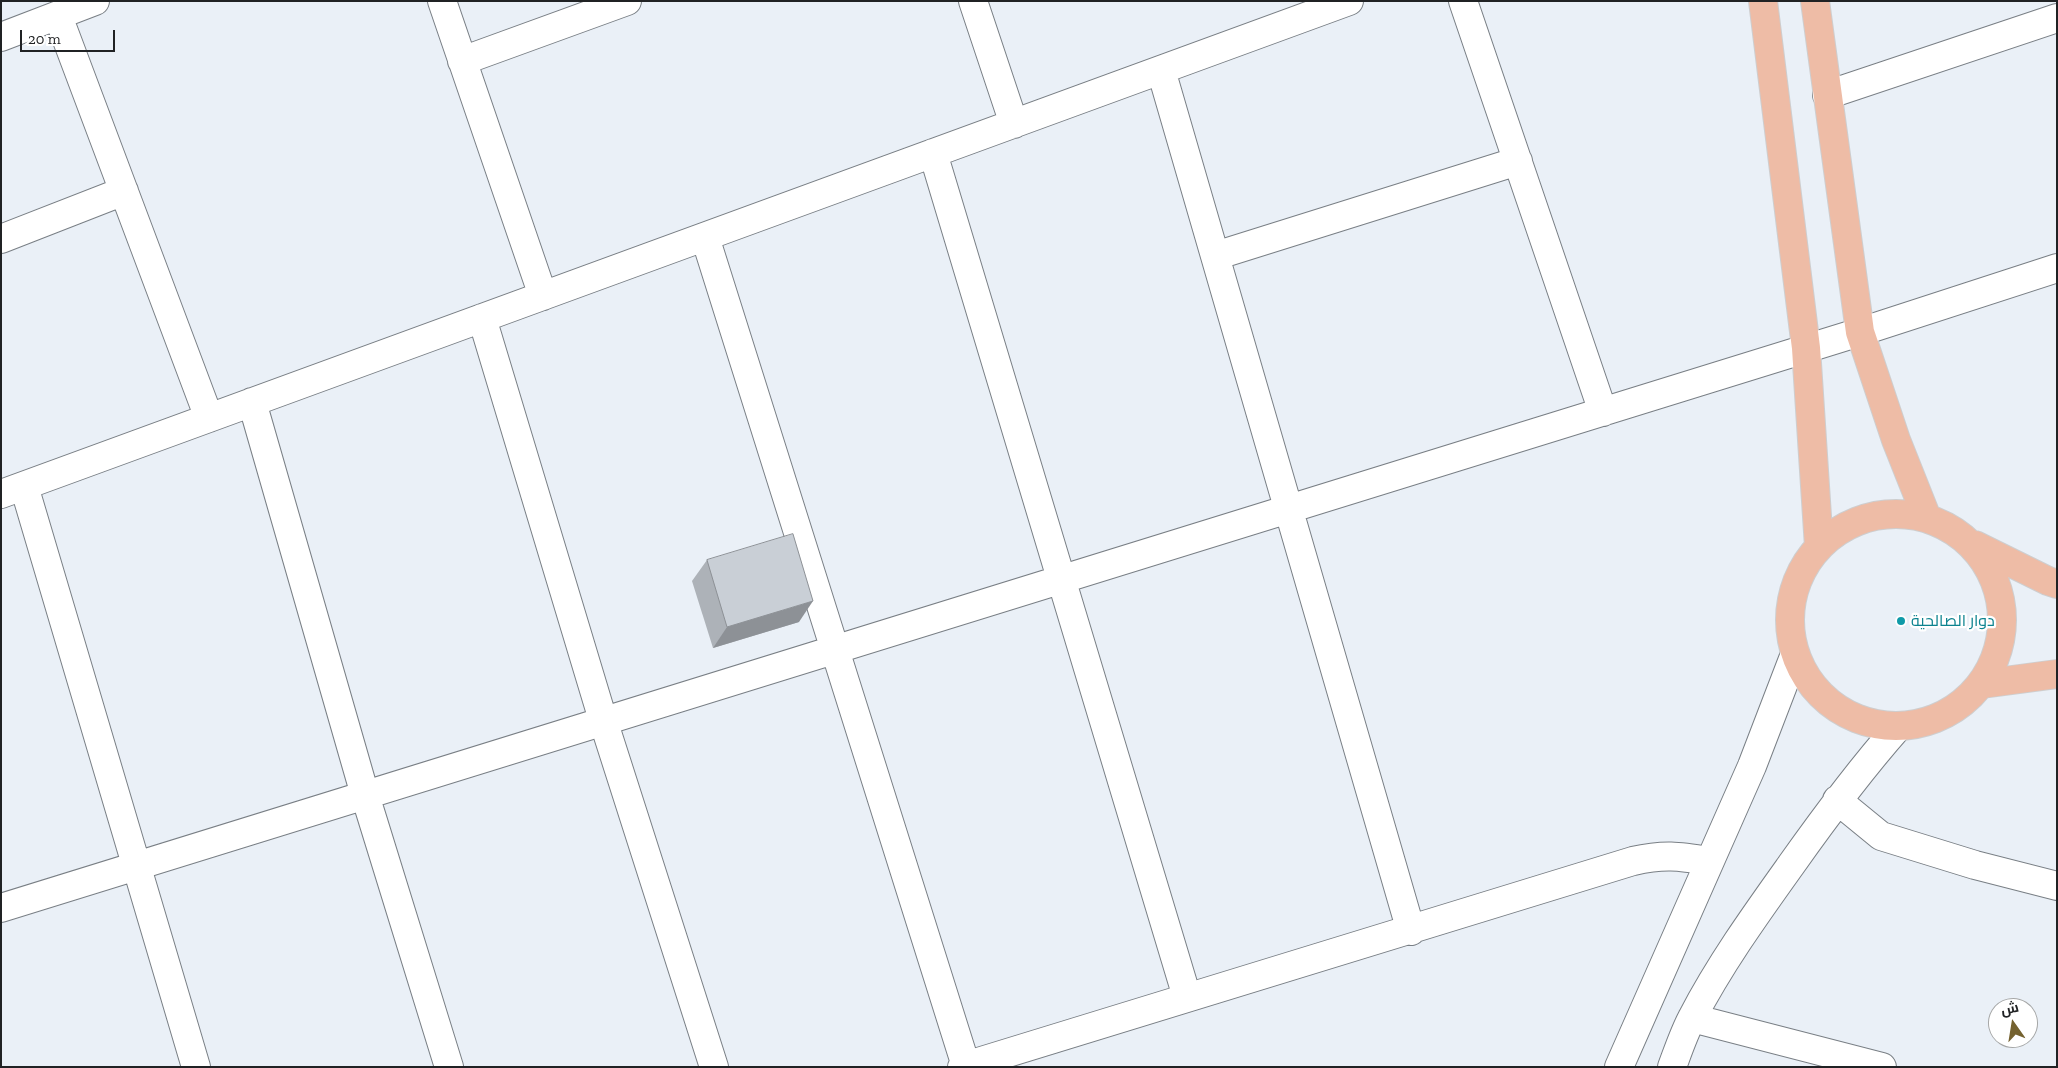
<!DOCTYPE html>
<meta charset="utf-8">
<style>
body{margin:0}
#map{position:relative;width:2058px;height:1068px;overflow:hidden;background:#eaf0f7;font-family:"Zilla Slab",Cairo,serif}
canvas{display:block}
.frame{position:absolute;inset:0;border:2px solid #202224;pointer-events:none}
.north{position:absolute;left:1988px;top:998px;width:50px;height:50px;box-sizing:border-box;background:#fff;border:1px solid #a6a7a7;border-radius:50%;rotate:347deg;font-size:14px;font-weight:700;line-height:20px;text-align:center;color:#202224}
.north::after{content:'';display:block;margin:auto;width:18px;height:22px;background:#746230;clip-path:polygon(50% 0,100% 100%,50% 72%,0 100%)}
.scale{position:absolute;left:20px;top:30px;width:95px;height:22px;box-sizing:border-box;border:2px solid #202224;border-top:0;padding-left:6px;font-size:15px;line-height:18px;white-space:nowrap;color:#202224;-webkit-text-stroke:4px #fff;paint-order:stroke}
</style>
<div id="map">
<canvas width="2058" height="1068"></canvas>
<div class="frame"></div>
<div class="north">ش</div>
<div class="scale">20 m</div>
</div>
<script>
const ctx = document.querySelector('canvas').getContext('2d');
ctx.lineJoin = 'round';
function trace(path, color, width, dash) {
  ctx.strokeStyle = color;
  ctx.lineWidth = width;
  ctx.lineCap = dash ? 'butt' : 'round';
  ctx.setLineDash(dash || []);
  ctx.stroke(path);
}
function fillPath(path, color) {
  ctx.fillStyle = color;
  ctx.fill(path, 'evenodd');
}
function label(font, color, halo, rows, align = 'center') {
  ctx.font = font + ' "Zilla Slab",Cairo,serif';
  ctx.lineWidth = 4.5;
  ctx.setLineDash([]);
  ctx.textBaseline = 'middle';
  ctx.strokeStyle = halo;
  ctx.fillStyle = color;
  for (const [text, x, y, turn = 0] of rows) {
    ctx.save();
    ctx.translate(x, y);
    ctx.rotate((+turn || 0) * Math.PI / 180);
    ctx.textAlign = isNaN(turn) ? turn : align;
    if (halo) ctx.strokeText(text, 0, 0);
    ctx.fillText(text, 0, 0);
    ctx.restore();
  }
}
const minor = new Path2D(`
 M442,1L543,296
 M973,1L1014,124
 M1463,1L1603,412
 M58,16L209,418
 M1,37L95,1
 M462,61L627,1
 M1161,70L1411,931
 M1827,95L2057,18
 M933,153L1187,997
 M705,237L966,1066
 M1,239L124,191
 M1215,256L1518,161
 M482,318L603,720L714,1067
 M252,402L365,795L449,1067
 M24,486L196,1067
 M1,494L1349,1
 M1837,800L1881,836L1975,865L2057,886
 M1,908L1860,332L2057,268
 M1692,1018L1882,1067
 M962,1067L1633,861C1664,854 1678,856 1709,861
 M1619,1067L1752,766L1795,654
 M1672,1067C1678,1051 1684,1033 1692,1018C1720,964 1756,914 1791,865C1825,817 1859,771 1898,727`);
const major = new Path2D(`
 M1763,1L1806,348L1819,547
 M1815,1L1860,332L1896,440L1927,518
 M1790 620a106 106 0 1 1 212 0a106 106 0 1 1-212 0Z
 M1975,545L2048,581L2057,584
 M1982,684L2057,674`);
const wall = new Path2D(`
 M707,560L799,622L713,648L692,581Z`);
const shadedWall = new Path2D(`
 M813,601L799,622L713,648L727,627Z`);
const building = new Path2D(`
 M793,534L813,601L727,627L707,560Z`);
const markers = [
 [1901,621,5,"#0f9aa8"]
];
const cultureNames = [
 ["دوار الصالحية",1911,621]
];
trace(minor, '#797f85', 30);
trace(major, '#cececf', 30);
trace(minor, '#fff', 28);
trace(major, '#eebca6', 28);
fillPath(wall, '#adb2b8');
fillPath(shadedWall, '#8d9196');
fillPath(building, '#c9cfd6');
trace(building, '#8d9196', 1);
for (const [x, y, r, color] of markers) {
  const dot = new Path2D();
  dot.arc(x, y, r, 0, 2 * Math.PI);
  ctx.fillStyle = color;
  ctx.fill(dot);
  trace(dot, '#fff', 2);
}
label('16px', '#0d838f', '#fff', cultureNames, 'left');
</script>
